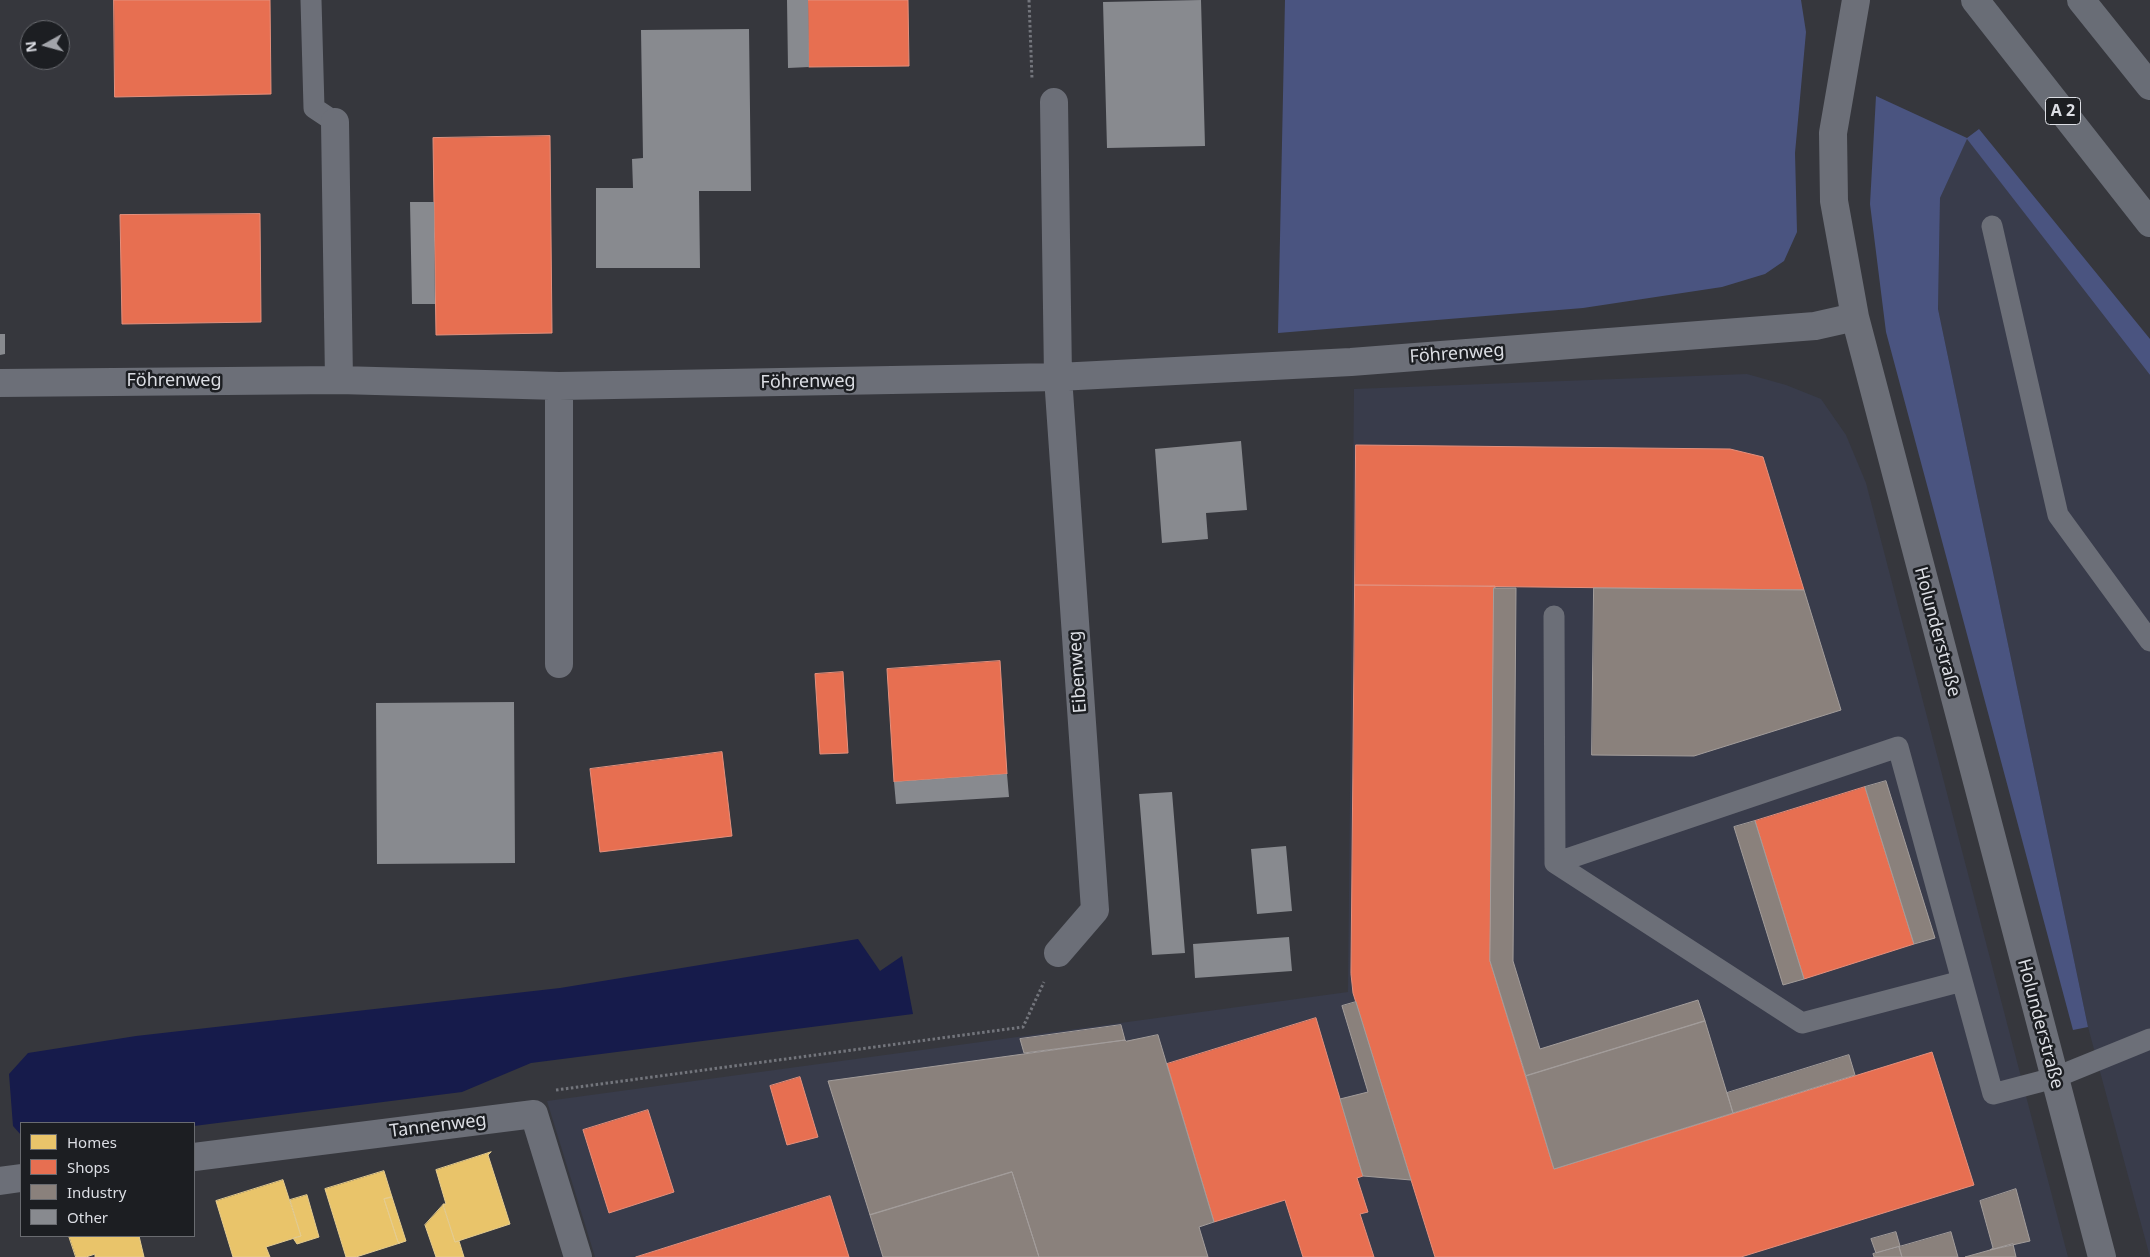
<!DOCTYPE html>
<meta charset="utf-8">
<style>
body{margin:0}
#map{position:relative;width:2150px;height:1257px;overflow:hidden;background:#36373d;font-family:"Noto Sans",sans-serif}
canvas{display:block}
.legend{position:absolute;left:20px;top:1122px;width:175px;height:115px;box-sizing:border-box;background:#1c1e22;border:1px solid #696b70;margin:0;padding:6px 9px;list-style:none;font-size:15px;color:#dcdee4}
.legend li{display:flex;align-items:center;gap:10px;height:25px}
.legend b{width:25px;border:1px solid #696b70}
.north{position:absolute;left:20px;top:20px;width:50px;height:50px;box-sizing:border-box;background:#1c1e22;border:1px solid #696b70;border-radius:50%;rotate:263deg;font-size:14px;font-weight:700;line-height:20px;text-align:center;color:#dcdee4}
.north::after{content:'';display:block;margin:auto;width:18px;height:22px;background:#a2a4aa;clip-path:polygon(50% 0,100% 100%,50% 72%,0 100%)}
</style>
<div id="map">
<canvas width="2150" height="1257"></canvas>
<ul class="legend">
<li><b style="height:14px;background:#e9c46a"></b>Homes</li>
<li><b style="height:14px;background:#e76f51"></b>Shops</li>
<li><b style="height:14px;background:#8a817c"></b>Industry</li>
<li><b style="height:14px;background:#888a8f"></b>Other</li>
</ul>
<div class="north">N</div>
</div>
<script>
const ctx = document.querySelector('canvas').getContext('2d');
ctx.lineJoin = 'round';
function fillPath(path, color) {
  ctx.fillStyle = color;
  ctx.fill(path, 'evenodd');
}
function trace(path, color, width, dash) {
  ctx.strokeStyle = color;
  ctx.lineWidth = width;
  ctx.lineCap = dash ? 'butt' : 'round';
  ctx.setLineDash(dash || []);
  ctx.stroke(path);
}
function label(font, color, halo, rows, align = 'center') {
  ctx.font = font + ' "Noto Sans",sans-serif';
  ctx.lineWidth = 5;
  ctx.setLineDash([]);
  ctx.textBaseline = 'middle';
  ctx.strokeStyle = halo;
  ctx.fillStyle = color;
  for (const [text, x, y, turn = 0] of rows) {
    ctx.save();
    ctx.translate(x, y);
    ctx.rotate((+turn || 0) * Math.PI / 180);
    ctx.textAlign = isNaN(turn) ? turn : align;
    if (halo) ctx.strokeText(text, 0, 0);
    ctx.fillText(text, 0, 0);
    ctx.restore();
  }
}
const built = new Path2D(`
 M1967,138L2150,375V1257L2088,1027L1938,309L1940,198Z
 M1747,374L1786,385L1821,399L1846,435L1866,483L2068,1257H595L547,1101L1348,992L1354,389Z`);
const green = new Path2D(`
 M1285,0H1801L1806,32L1795,153L1797,232L1784,261L1765,274L1722,287L1583,308L1278,333Z
 M1876,96L1967,138L1979,129L2150,339V375L1967,139L1940,198L1938,309L2088,1027L2073,1030L1886,332L1870,204Z`);
const water = new Path2D(`
 M858,939L880,971L902,956L913,1014L531,1063L462,1092L194,1126V1123H21V1135L13,1126L9,1074L28,1053L136,1036L560,988Z`);
const homes = new Path2D(`
 M491,1152L488,1155L510,1224L455,1242L443,1204H446L436,1170Z
 M384,1171L392,1197L384,1199L398,1242L400,1243L356,1257H346L325,1189Z
 M283,1180L301,1236L266,1247L270,1257H233L216,1201Z
 M307,1195L319,1237L297,1244L293,1238L301,1236L290,1200Z
 M392,1197L406,1241L400,1243L398,1242L384,1199Z
 M443,1205L455,1242L459,1241L464,1257H436L425,1225Z
 M69,1236H139L144,1257H95V1254L86,1257H76Z`);
const shops = new Path2D(`
 M114,0H270L271,94L115,97Z
 M808,0H908L909,66L809,67Z
 M550,136L552,333L436,335L433,138Z
 M260,214L261,322L122,324L120,215Z
 M1356,445L1730,449L1763,457L1804,590L1355,585Z
 M1355,585L1495,586L1490,961L1554,1169L1932,1052L1974,1185L1741,1257H1435L1353,993L1351,974Z
 M1000,661L1007,774L894,782L887,669Z
 M843,672L848,753L820,754L815,674Z
 M722,752L732,836L600,852L590,769Z
 M1865,787L1914,944L1804,979L1755,821Z
 M1316,1018L1363,1176L1357,1178L1368,1212L1360,1214L1374,1257H1303L1285,1200L1214,1222L1167,1064Z
 M800,1077L818,1137L787,1145L770,1086Z
 M648,1110L674,1192L609,1213L583,1130Z
 M830,1196L849,1257H636Z`);
const industry = new Path2D(`
 M1494,588H1516L1513,961L1540,1049L1698,1000L1705,1021L1526,1076L1490,961Z
 M1594,588L1804,590L1841,710L1694,756L1592,755Z
 M1886,781L1935,938L1914,944L1865,787Z
 M1755,821L1804,979L1783,985L1734,827Z
 M1356,1002L1411,1180L1363,1176L1340,1099L1368,1092L1342,1006Z
 M1705,1021L1733,1113L1554,1169L1526,1076Z
 M1121,1025L1125,1040L1024,1053L1020,1039Z
 M1158,1035L1214,1222L1199,1227L1208,1257H1039L1012,1172L870,1215L828,1081L1125,1040L1126,1041Z
 M1849,1055L1855,1075L1733,1113L1727,1093Z
 M1012,1172L1039,1257H883L870,1215Z
 M2016,1189L2030,1241L1990,1250L1993,1248L1980,1201Z
 M1896,1232L1900,1246L1876,1253L1871,1239Z
 M1951,1232L1958,1257H1902L1899,1247Z
 M2013,1244L2016,1257H1965L1990,1250Z
 M1899,1247L1902,1257H1874L1873,1254Z`);
const building = new Path2D(`
 M787,0H808L809,67L788,68Z
 M1201,0L1205,146L1107,148L1103,2Z
 M749,29L751,191H699L700,268H596V188H633L632,159L643,158L641,30Z
 M410,202H434L435,304H412Z
 M0,334H5V354L0,355Z
 M1241,441L1247,510L1206,513L1208,539L1162,543L1155,449Z
 M514,702L515,863L377,864L376,703Z
 M1007,774L1009,797L896,804L894,782Z
 M1172,792L1185,953L1152,955L1139,794Z
 M1286,846L1292,911L1257,914L1251,849Z
 M1289,937L1292,971L1195,978L1193,944Z`);
const path = new Path2D(`
 M1029,0L1032,79
 M556,1090L1023,1027L1044,982`);
const service = new Path2D(`
 M311,0L314,108L335,122
 M1992,226L2058,515L2150,641
 M1554,616L1555,863L1802,1023L1962,981
 M1555,863L1898,747L1993,1094L2054,1078L2150,1039`);
const minor = new Path2D(`
 M1856,0L1833,133L1834,201L1855,317L2102,1257
 M1054,102L1058,377L1095,910L1058,953
 M335,122L339,380
 M0,383L339,380L559,386L1058,377L1351,362L1815,326L1855,317
 M559,386V664
 M194,1157L534,1114L578,1257
 M0,1181L21,1178`);
const motorway = new Path2D(`
 M1975,0L2150,223
 M2081,0L2150,86`);
const shields = [
 [2063,111,35]
];
const shieldNames = [
 ["A 2",2063,111]
];
const streetNames = [
 ["Föhrenweg",1457,354,-4],
 ["Föhrenweg",174,381],
 ["Föhrenweg",808,382,-1],
 ["Holunderstraße",1937,632,75],
 ["Eibenweg",1078,672,-94],
 ["Holunderstraße",2040,1024,75],
 ["Tannenweg",438,1126,-7]
];
fillPath(built, '#393c4b');
fillPath(green, '#4a5480');
fillPath(water, '#161b4b');
fillPath(homes, '#e9c46a');
trace(homes, '#e5cc8f', 1);
fillPath(shops, '#e76f51');
trace(shops, '#e4907d', 1);
fillPath(industry, '#8a817c');
trace(industry, '#a39d9b', 1);
fillPath(building, '#888a8f');
trace(path, '#73757c', 3, [2.5, 2.5]);
trace(service, '#6c6f78', 21);
trace(minor, '#6c6f78', 28);
trace(motorway, '#696d76', 28);
for (const [x, y, w] of shields) {
  const box = new Path2D();
  box.roundRect(x - w / 2, y - 13.5, w, 27, 4);
  ctx.fillStyle = '#1c1e22';
  ctx.fill(box);
  trace(box, '#dcdee4', 1);
}
label('bold 16px', '#dcdee4', null, shieldNames);
label('18px', '#dcdee4', '#1c1e22', streetNames);
</script>
